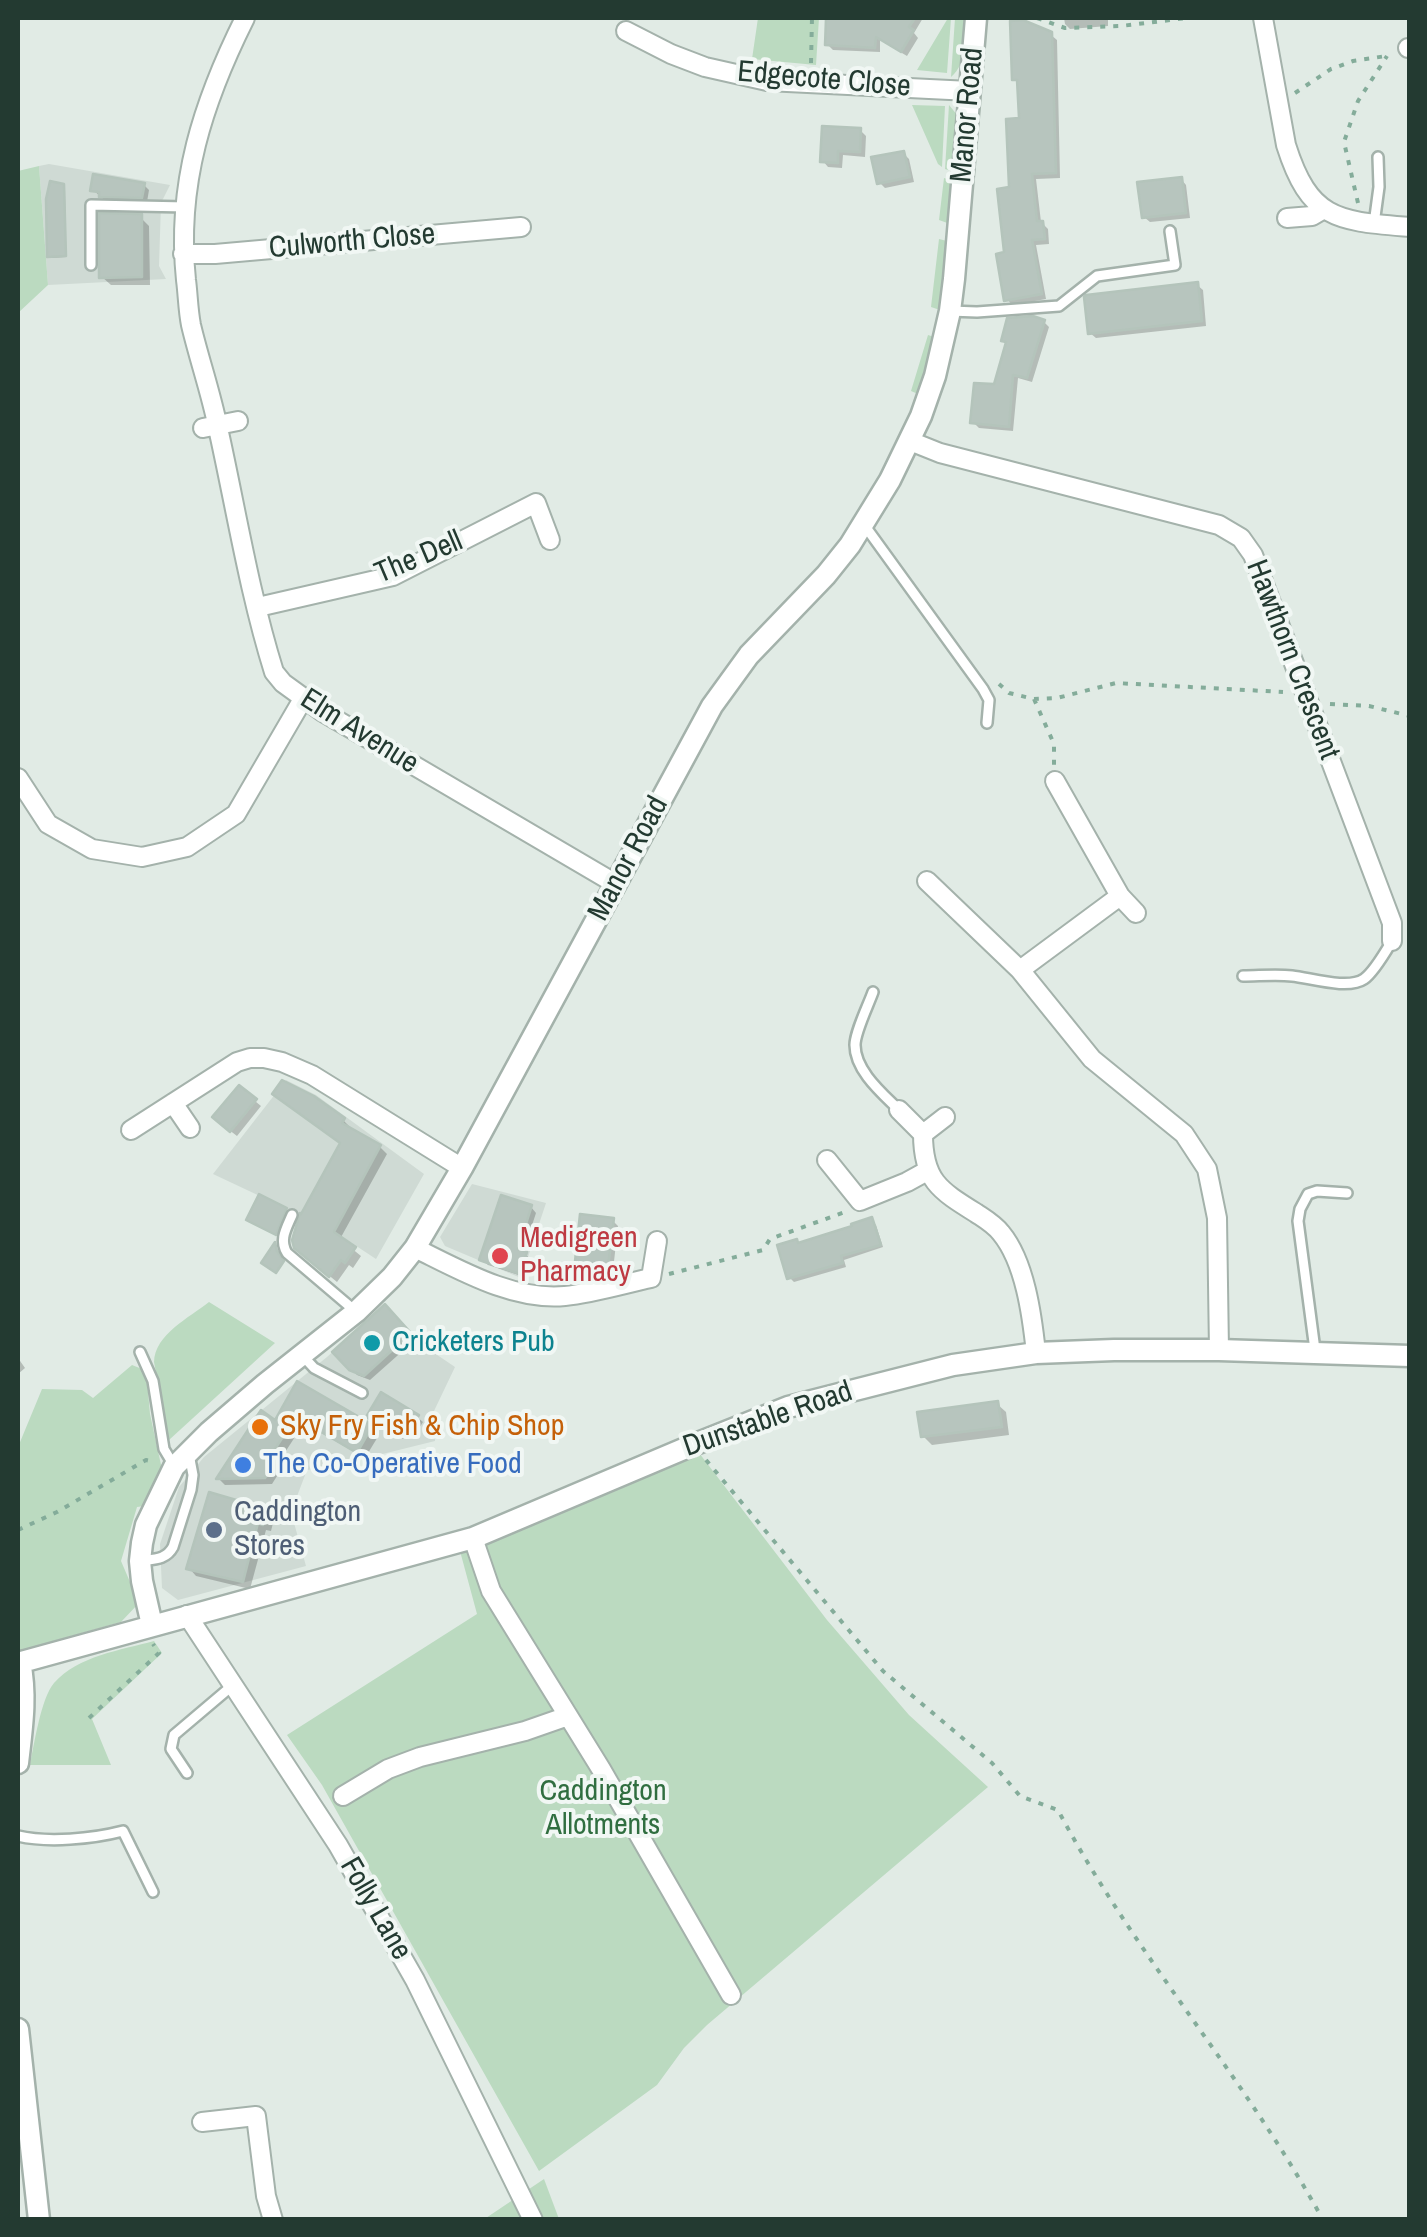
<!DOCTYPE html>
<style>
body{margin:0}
#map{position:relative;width:1427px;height:2237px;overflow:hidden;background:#e1ebe5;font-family:"Archivo Narrow",sans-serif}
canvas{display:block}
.frame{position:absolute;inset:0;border:20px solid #233a31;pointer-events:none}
</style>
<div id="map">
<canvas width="1427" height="2237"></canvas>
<div class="frame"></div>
</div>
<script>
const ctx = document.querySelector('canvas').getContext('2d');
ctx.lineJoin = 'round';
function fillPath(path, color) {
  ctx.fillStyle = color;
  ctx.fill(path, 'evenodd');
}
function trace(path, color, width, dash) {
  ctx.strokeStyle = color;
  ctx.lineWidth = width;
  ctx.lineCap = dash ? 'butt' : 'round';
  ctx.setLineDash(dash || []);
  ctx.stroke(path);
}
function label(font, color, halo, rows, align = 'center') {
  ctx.font = font + ' "Archivo Narrow",sans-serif';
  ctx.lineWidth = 8;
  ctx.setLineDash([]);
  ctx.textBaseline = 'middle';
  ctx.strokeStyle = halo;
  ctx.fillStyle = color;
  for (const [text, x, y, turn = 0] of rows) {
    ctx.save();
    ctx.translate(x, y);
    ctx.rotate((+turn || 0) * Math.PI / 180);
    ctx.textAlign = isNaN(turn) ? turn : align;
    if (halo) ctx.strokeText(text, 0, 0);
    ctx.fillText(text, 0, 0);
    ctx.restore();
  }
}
const built = new Path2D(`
 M49,164L170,185L161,203L159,266L166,279L48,285L39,166Z
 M286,1080L316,1095L424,1174L376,1259L332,1230L213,1174Z
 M472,1184L546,1203L521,1278L445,1246L440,1237Z
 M385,1304L421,1344L455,1367L434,1411L435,1441L326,1468L307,1470L291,1512L306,1566L178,1600L162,1588L160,1544L179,1487L204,1457L327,1357Z`);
const green = new Path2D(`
 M758,18H819L816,65L752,59Z
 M948,18H951L947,73L917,70Z
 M955,18H966C964,38 968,63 951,77Z
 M912,105L945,106L942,167L938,164Z
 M949,105L958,116L954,172L945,169Z
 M39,166L48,285L18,313V171Z
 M944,178L954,181L950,224L939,220Z
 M939,239L947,241L940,310L931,307Z
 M928,335L934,337L918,394L911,391Z
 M209,1302L275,1343L169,1440L154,1362C155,1334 189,1318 209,1302Z
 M132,1365L142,1369L147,1381L150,1414L163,1474L152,1505L137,1507L121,1561L139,1603L121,1622L18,1651V1447L42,1389L82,1390L93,1398Z
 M693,1445L827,1620L909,1715L988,1787L707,2025L684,2048L657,2085L539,2171L322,1785L287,1735L477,1614L460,1551Z
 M154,1641L162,1653L92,1719L111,1765H30C34,1745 41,1698 54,1683C78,1656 121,1650 154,1641Z
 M544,2179L559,2219L483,2220Z`);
const shadow = new Path2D(`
 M888,18H923L914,33L918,38L907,56L880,40V52L833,50L827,44L884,26Z
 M1064,18H1108V26L1070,29L1065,24Z
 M1051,35L1057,40L1060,178L1036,179L1041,222L1048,229L1049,244L1036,245L1046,299L1012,305L1007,299V254L1012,189L1021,121L1020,84L1015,79Z
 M860,130L866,136L865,157L843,155L842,168L828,167L823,161Z
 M903,153L909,159L914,182L885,188L879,182Z
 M1181,179L1186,185L1190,218L1150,222L1144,217Z
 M144,185L149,190L147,202H107L93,190Z
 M63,186L65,188L66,257L51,258L49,256Z
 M140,217L149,226L150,285H111L102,277Z
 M1197,285L1203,290L1206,326L1096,338L1090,333Z
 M1044,322L1049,327L1032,382L1018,378L1013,431L979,428L973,422L996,387L1008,344L1004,340Z
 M239,1088L261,1106L237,1136L220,1123Z
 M283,1101L343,1120L350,1127L349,1130L380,1147L387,1154L340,1239L361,1256L353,1268L349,1265L337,1282L304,1255L342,1144Z
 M531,1207L536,1213L523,1253L531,1259L525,1277L488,1265L482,1260Z
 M286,1210L288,1212L279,1234L249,1218Z
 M871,1220L876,1225L883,1247L844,1260L846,1267L794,1282L789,1277L799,1245Z
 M613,1221L618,1226L612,1279L582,1276L576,1270Z
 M385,1307L415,1340L370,1380L357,1375L336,1352Z
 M18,1358L25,1368L18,1374Z
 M298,1384L372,1427L379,1435L365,1458L304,1423L280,1460L284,1465L272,1484L225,1485L219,1479L276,1423Z
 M997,1404L1006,1412L1009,1435L932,1445L923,1436Z
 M417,1417L423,1422L416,1433L409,1429L403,1439L375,1422Z
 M266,1511L274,1519L271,1531L266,1530L250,1589L196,1576L189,1568Z`);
const building = new Path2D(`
 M826,18H915L909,27L914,30L901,52L876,37L875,48L825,45Z
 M1023,20L1052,32L1056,173L1032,174L1037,221H1043L1045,239L1032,240L1042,294L1004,301L996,254L1004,252L997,189L1009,187L1006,119L1019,118L1017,80H1012L1010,21Z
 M822,126L861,128L860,152L838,151V163L820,162Z
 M904,151L910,177L877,184L871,157Z
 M93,174L145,183L142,198L99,197V192L90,191Z
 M1182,177L1186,213L1142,218L1137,182Z
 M50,181L64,184L66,256L47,257L46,199Z
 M99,213L142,214V277L99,278Z
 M1198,282L1202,321L1088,334L1084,297L1086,295Z
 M1033,316L1045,320L1027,378L1013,375L1009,427L970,423L974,383L994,384L1006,342L1001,341L1007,318Z
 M282,1080L314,1096L345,1118L342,1123L381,1145L334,1232L356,1247L345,1263L341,1260L329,1277L294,1248L292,1240L300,1213L301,1214L340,1143L272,1094Z
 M239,1085L257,1099L230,1132L212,1117Z
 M259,1194L287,1208L276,1235L246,1220Z
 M501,1195L532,1205L518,1249L527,1252L520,1274L479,1260Z
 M580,1214L614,1218L607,1275L574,1271Z
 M872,1217L881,1245L841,1256L843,1263L787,1279L777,1245L797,1239L798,1243L852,1226L851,1224Z
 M275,1242L277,1251L284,1261L276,1273L261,1263Z
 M385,1304L411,1333L364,1376L349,1370L332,1352Z
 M297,1381L373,1425L357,1453L296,1417L273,1452L279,1456L265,1478L216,1479L261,1410L275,1420Z
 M381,1392L419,1415L410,1430L403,1425L397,1435L366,1417Z
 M998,1401L1002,1427L921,1437L917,1412Z
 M209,1492L267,1509L263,1525L258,1523L243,1582L186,1569Z`);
const path = new Path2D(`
 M1037,18L1065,28L1121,26L1187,18
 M811,63L812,18
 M1295,93L1331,69L1353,61L1386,56
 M1358,203L1344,142L1358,101L1387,56
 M999,684L1009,693L1034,699L1057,698L1116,683L1283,692
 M1034,699L1054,744V765
 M1330,704L1369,706L1410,716
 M669,1274L763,1250L770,1239L845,1212
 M706,1460L883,1671L992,1763L1020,1796L1058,1810C1134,1954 1245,2077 1323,2220
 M18,1530L57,1512L146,1460L155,1462
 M89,1718L159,1653L153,1644`);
const service = new Path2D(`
 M1374,224L1379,187L1378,157
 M91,265V205L186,207
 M950,311L977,312L1059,306L1097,276L1175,265L1170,231
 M865,526L983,689L989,700L987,723
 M1243,976C1259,976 1276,974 1292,976C1311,978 1348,990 1364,979C1374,972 1386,951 1392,941
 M873,992C868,1006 855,1032 855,1045C855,1071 883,1094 899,1110
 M292,1215C286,1229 279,1240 287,1253L354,1310
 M1315,1350L1298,1221L1300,1209L1308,1194L1317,1191L1347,1193
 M140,1352L153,1381L164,1449L173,1464
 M302,1355L314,1368L362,1393
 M140,1561C154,1559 166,1560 173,1547L191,1490L193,1475L189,1454
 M187,1773L171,1749L174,1735L233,1685
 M18,1836C48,1843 92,1839 123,1831L153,1892`);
const minor = new Path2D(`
 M245,18C203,102 176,184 186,280C188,295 188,310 191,325C199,359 211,393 218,428C236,509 249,592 274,672L283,683L323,712L616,884
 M1263,18L1286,145C1310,221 1338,221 1410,227
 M626,31L671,54L705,67L767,81L970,91
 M1408,48H1410
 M1287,218L1312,216L1324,209
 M183,254H215L521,227
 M203,428L238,421
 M910,441L940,453L1219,525L1241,538L1253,555L1392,923V941
 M258,607L393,576L536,503L550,540
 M18,778L48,824L92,849L142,857L187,847L236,814L303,699
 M927,881L1020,970L1092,1059L1184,1134L1207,1169L1217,1218L1219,1350
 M1120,896L1136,913
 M1020,970L1120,896L1055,781
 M173,1103L190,1128
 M899,1110L923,1134C923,1180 939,1190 976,1213C985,1219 994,1224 1001,1233C1025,1262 1032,1315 1036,1353
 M131,1130L237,1062L250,1058H264L282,1062L312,1075L462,1168
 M923,1134L945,1117
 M827,1160L860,1201L907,1182L927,1171
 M415,1248C460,1270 513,1301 565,1296C594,1293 623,1284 651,1278L657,1241
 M473,1538L491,1591L601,1769L731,1995
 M187,1615L338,1845L415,1980L533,2220
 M343,1796L388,1769L420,1757L525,1731L568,1716
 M202,2122L256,2116L266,2196L273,2220`);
const tertiary = new Path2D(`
 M152,1625L142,1581L140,1561L142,1543L146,1525L174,1467L209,1432L265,1384L356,1312L392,1277L415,1248L462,1168L712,706L749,655L826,575L850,545L890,480L921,416L935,376L950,311L954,279L976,18
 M18,1663L473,1538L693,1445L788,1407L953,1365L1036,1353L1114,1350H1219L1410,1356
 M18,1763C22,1728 27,1696 20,1662
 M18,2029L39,2220`);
const markers = [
 [500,1256,10,"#e0444e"],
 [372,1343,10,"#0f9aa8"],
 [260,1427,10,"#e8710a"],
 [243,1465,10,"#3f7fe0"],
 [214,1530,10,"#5c6f8a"]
];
const streetNames = [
 ["Edgecote Close",824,80,5],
 ["Manor Road",968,115,-85],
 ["Culworth Close",352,242,-5],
 ["The Dell",419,558,-23],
 ["Hawthorn Crescent",1292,660,69],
 ["Elm Avenue",359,732,32],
 ["Manor Road",629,859,-62],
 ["Dunstable Road",768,1420,-19],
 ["Folly Lane",375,1909,60]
];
const healthNames = [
 ["Medigreen",520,1239],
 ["Pharmacy",520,1273]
];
const cultureNames = [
 ["Cricketers Pub",392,1343]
];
const foodNames = [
 ["Sky Fry Fish & Chip Shop",280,1427]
];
const shopNames = [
 ["The Co-Operative Food",263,1465]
];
const serviceNames = [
 ["Caddington",234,1513],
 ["Stores",234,1547]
];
const parkNames = [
 ["Caddington",603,1792],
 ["Allotments",603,1826]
];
fillPath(built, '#cfdad4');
fillPath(green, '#bbdac0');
fillPath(shadow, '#0003');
fillPath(building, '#b7c5be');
trace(building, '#b4c4bb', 2.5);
trace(service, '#a4b2ab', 14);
trace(minor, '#a4b2ab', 22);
trace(tertiary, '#a4b2ab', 25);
trace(path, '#84ac9a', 4, [5, 8]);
trace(service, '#fff', 9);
trace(minor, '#fff', 18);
trace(tertiary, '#fff', 20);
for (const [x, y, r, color] of markers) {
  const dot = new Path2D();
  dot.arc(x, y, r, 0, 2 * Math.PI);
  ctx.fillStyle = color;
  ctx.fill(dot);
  trace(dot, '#f1f7f4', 4);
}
label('30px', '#233a31', '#f1f7f4', streetNames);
label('30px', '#be3a42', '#f1f7f4', healthNames, 'left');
label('30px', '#0d838f', '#f1f7f4', cultureNames, 'left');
label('30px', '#c56008', '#f1f7f4', foodNames, 'left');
label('30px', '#366cbe', '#f1f7f4', shopNames, 'left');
label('30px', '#4e5e75', '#f1f7f4', serviceNames, 'left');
label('30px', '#306e40', '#f1f7f4', parkNames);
</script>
